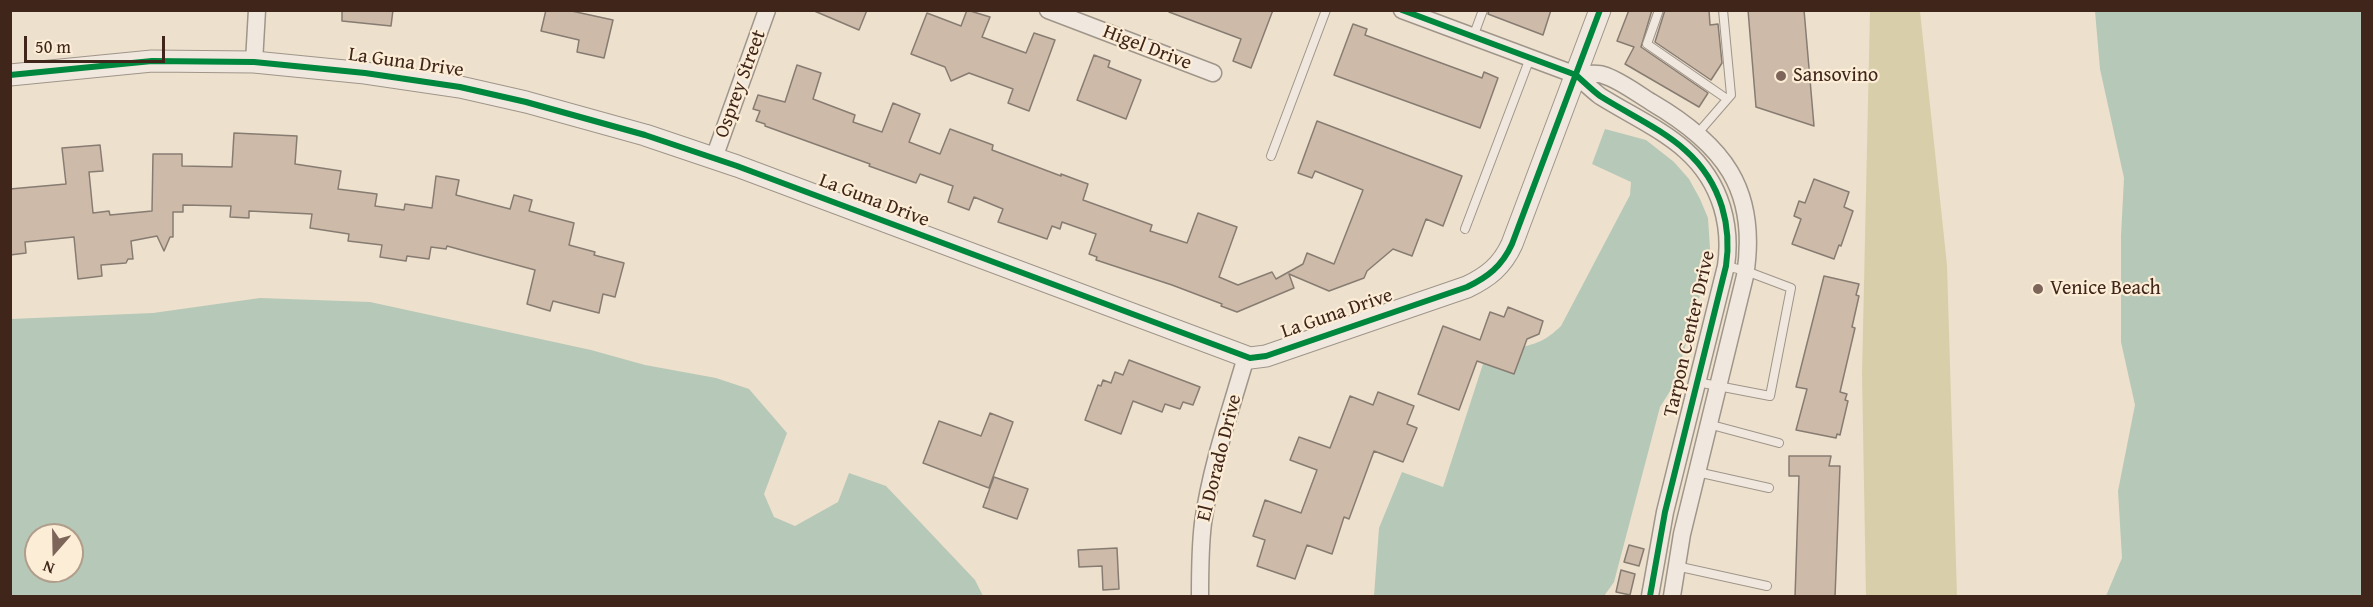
<!DOCTYPE html>
<style>
body{margin:0}
#map{position:relative;width:2373px;height:607px;overflow:hidden;background:#ede0cd;font-family:"Gentium Book Plus",serif}
canvas{display:block}
.frame{position:absolute;inset:0;border:12px solid #40251b;pointer-events:none}
.north{position:absolute;left:24px;top:523px;width:60px;height:60px;box-sizing:border-box;background:#fcedd6;border:2px solid #b19d8b;border-radius:50%;rotate:200deg;font-size:16px;font-weight:700;line-height:24px;text-align:center;color:#40251b}
.north::after{content:'';display:block;margin:auto;width:21px;height:27px;background:#7d6659;clip-path:polygon(50% 0,100% 100%,50% 72%,0 100%)}
.scale{position:absolute;left:24px;top:36px;width:141px;height:27px;box-sizing:border-box;border:3px solid #40251b;border-top:0;padding-left:8px;font-size:18px;line-height:21px;white-space:nowrap;color:#40251b;-webkit-text-stroke:4px #fcedd6;paint-order:stroke}
</style>
<div id="map">
<canvas width="2373" height="607"></canvas>
<div class="frame"></div>
<div class="north">N</div>
<div class="scale">50 m</div>
</div>
<script>
const ctx = document.querySelector('canvas').getContext('2d');
ctx.lineJoin = 'round';
function fillPath(path, color) {
  ctx.fillStyle = color;
  ctx.fill(path, 'evenodd');
}
function trace(path, color, width, dash) {
  ctx.strokeStyle = color;
  ctx.lineWidth = width;
  ctx.lineCap = dash ? 'butt' : 'round';
  ctx.setLineDash(dash || []);
  ctx.stroke(path);
}
function label(font, color, halo, rows, align = 'center') {
  ctx.font = font + ' "Gentium Book Plus",serif';
  ctx.lineWidth = 4.5;
  ctx.setLineDash([]);
  ctx.textBaseline = 'middle';
  ctx.strokeStyle = halo;
  ctx.fillStyle = color;
  for (const [text, x, y, turn = 0] of rows) {
    ctx.save();
    ctx.translate(x, y);
    ctx.rotate((+turn || 0) * Math.PI / 180);
    ctx.textAlign = isNaN(turn) ? turn : align;
    if (halo) ctx.strokeText(text, 0, 0);
    ctx.fillText(text, 0, 0);
    ctx.restore();
  }
}
const green = new Path2D(`
 M1870,11H1920L1947,265L1957,596H1866L1862,374Z`);
const water = new Path2D(`
 M2095,11H2362V596H2106L2122,558L2118,491L2135,405L2121,342V236L2124,178L2100,69Z
 M1605,129L1646,140L1674,162L1689,179L1700,199L1708,218L1710,249L1703,285L1674,385L1660,407L1614,582L1604,596H1374L1379,528L1402,472L1443,487L1483,364C1494,359 1506,351 1518,348C1539,343 1545,341 1561,326L1630,195L1631,182L1592,164Z
 M260,298L370,302L591,350L645,365L716,378L749,389L787,433L764,494L774,517L795,526L838,502L849,473L886,486L975,580L983,596H11V319L153,313ZM36,535H72V571H36Z`);
const building = new Path2D(`
 M342,10H393L391,26L342,21Z
 M546,10H567L613,20L604,58L577,52L579,40L541,31Z
 M812,10H867L859,30Z
 M967,10L990,17L982,37L1026,53L1034,33L1055,40L1029,111L1008,103L1013,89L969,73L951,81L945,67L911,54L927,13L961,26Z
 M1169,10H1273L1251,68L1233,61L1241,39L1169,12Z
 M1489,10H1551L1543,35L1488,14Z
 M1629,10H1652L1641,47L1708,93L1699,107L1625,64L1634,47L1617,41Z
 M1665,10H1709L1710,25L1718,24L1722,63L1711,80L1655,42Z
 M1748,10H1804L1814,126L1756,107Z
 M1353,24L1367,29L1365,35L1482,78L1484,72L1498,78L1480,128L1334,75Z
 M1094,55L1110,61L1108,67L1141,80L1126,119L1077,100Z
 M797,65L821,73L813,99L855,115L853,122L882,132L893,103L920,114L909,142L940,154L950,129L993,145L992,150L1061,176V174L1088,184L1083,200L1152,225L1150,231L1187,243L1198,213L1237,227L1219,277L1238,285L1272,272L1276,279L1303,264L1307,253L1334,264L1363,190L1315,171L1312,178L1298,173L1317,121L1462,176L1443,226L1426,219L1412,256L1393,249L1367,271L1364,278L1329,291L1289,274L1294,288L1237,312L1221,306L1222,304L1172,285L1096,260L1097,257L1089,254L1096,234L1062,222L1060,229L1052,226L1047,239L998,222L1003,209L974,197L969,210L948,202L953,186L920,174L916,183L869,166L870,164L765,126V124L756,121L760,111L753,109L758,95L785,102Z
 M234,133L297,136L295,164L341,171L338,189L377,194L375,206L404,210L405,204L432,208L436,176L459,180L456,195L510,209L514,195L532,200L529,211L574,223L569,245L595,252L594,255L624,263L615,297L603,294L599,313L553,301L550,311L527,304L535,270L447,246L446,249L431,247L429,259L407,256L406,261L380,257L382,245L348,241L349,234L310,228L312,214L249,211V218L230,217L231,206L183,205V212H173V237H170L164,251L157,236L131,241L133,259H128L126,263L101,265L102,276L78,279L74,237L25,242L26,253L10,255V189L66,184L62,148L100,145L103,171L89,172L93,213L109,211L110,215L152,211L153,154H182V166L232,167Z
 M1814,179L1849,192L1844,207L1853,211L1841,246L1839,245L1834,259L1792,244L1801,219L1794,216L1799,201L1805,203Z
 M1824,276L1859,284L1856,295L1859,296L1852,327L1855,328L1840,392L1847,394L1845,400L1848,401L1840,435L1837,434L1836,438L1796,430L1807,389L1796,387Z
 M1508,307L1543,321L1539,334L1527,339L1514,374L1477,361L1459,410L1418,394L1443,326L1480,340L1490,312L1504,317Z
 M1129,360L1200,387L1193,405L1183,402L1180,409L1165,404L1162,412L1133,401L1121,434L1085,420L1098,385L1101,386L1103,380L1111,383L1115,372L1123,375Z
 M1378,392L1414,406L1407,424L1417,428L1403,462L1374,451L1349,519L1344,517L1332,554L1307,545L1295,579L1257,566L1265,540L1253,536L1265,500L1301,513L1317,470L1290,460L1299,437L1330,448L1350,396L1373,405Z
 M990,413L1013,422L989,488L923,463L939,421L981,436Z
 M1789,456H1831L1829,466H1840L1835,597H1795L1799,476H1789Z
 M994,477L1028,489L1017,519L983,507Z
 M1629,545L1644,549L1639,566L1624,562Z
 M1117,548L1119,589L1103,590L1102,566L1079,567L1078,550Z
 M1621,570L1635,574L1630,595L1616,592Z`);
const service = new Path2D(`
 M1659,10L1647,44L1727,99
 M1473,37L1483,10
 M1698,133L1731,95L1723,10
 M1271,156L1326,10
 M1465,229L1530,58
 M1697,382L1770,396L1791,288L1746,271L1726,266
 M1708,424L1779,443
 M1697,472L1769,488
 M1676,566L1767,586`);
const minor = new Path2D(`
 M1048,10L1213,73
 M1402,10L1576,75C1584,82 1592,90 1600,96C1651,128 1703,145 1722,207C1728,227 1729,246 1726,266L1665,512L1650,596
 M254,62L257,10
 M1576,75C1584,75 1596,72 1603,75C1618,79 1638,94 1651,102C1723,144 1759,189 1745,276L1682,534L1672,596
 M714,158L767,10
 M1200,596C1200,572 1200,547 1203,523C1211,466 1230,412 1246,357`);
const tertiary = new Path2D(`
 M10,75L152,61L254,62L365,73L460,87L526,102L645,135L737,166L1250,358L1266,356L1467,287C1488,277 1502,266 1512,244L1600,10`);
const cycleway = new Path2D(`
 M1402,10L1576,75C1584,82 1592,90 1600,96C1651,128 1703,145 1722,207C1728,227 1729,246 1726,266L1665,512L1650,596
 M10,75L152,61L254,62L365,73L460,87L526,102L645,135L737,166L1250,358L1266,356L1467,287C1488,277 1502,266 1512,244L1600,10`);
const markers = [
 [1781,76,6,"#7d6659"],
 [2038,289,6,"#7d6659"]
];
const streetNames = [
 ["Higel Drive",1147,48,21],
 ["La Guna Drive",406,63,8],
 ["Osprey Street",741,84,-70],
 ["La Guna Drive",874,201,21],
 ["La Guna Drive",1337,314,-19],
 ["Tarpon Center Drive",1690,334,-77],
 ["El Dorado Drive",1220,458,-76]
];
const poiNames = [
 ["Sansovino",1793,76],
 ["Venice Beach",2050,289]
];
fillPath(green, '#d8cfaa');
fillPath(water, '#b6c8b7');
fillPath(building, '#cdbaa9');
trace(building, '#877c72', 1.5);
trace(service, '#9f9589', 10);
trace(minor, '#9f9589', 19);
trace(tertiary, '#9f9589', 23);
trace(service, '#f0e8df', 8);
trace(minor, '#f0e8df', 16);
trace(tertiary, '#f0e8df', 21);
trace(cycleway, '#00873e', 6);
for (const [x, y, r, color] of markers) {
  const dot = new Path2D();
  dot.arc(x, y, r, 0, 2 * Math.PI);
  ctx.fillStyle = color;
  ctx.fill(dot);
  trace(dot, '#fcedd6', 2);
}
label('20px', '#40251b', '#fcedd6', streetNames);
label('20px', '#40251b', '#fcedd6', poiNames, 'left');
</script>
